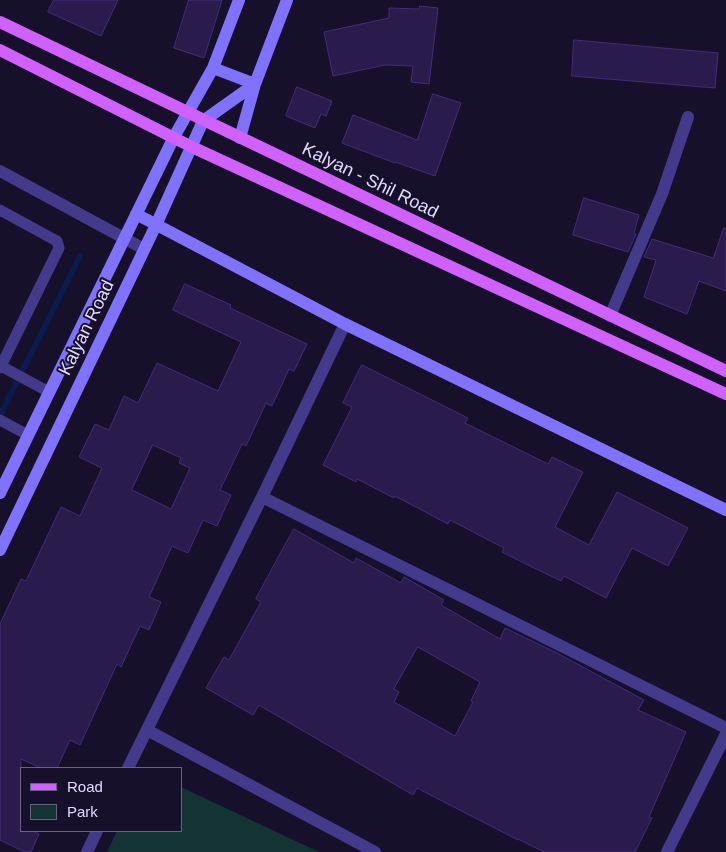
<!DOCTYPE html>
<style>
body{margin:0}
#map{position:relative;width:726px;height:852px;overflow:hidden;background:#17102b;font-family:Helvetica,sans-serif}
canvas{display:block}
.legend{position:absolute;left:20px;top:767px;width:162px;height:65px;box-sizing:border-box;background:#17102b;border:1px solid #686180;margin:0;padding:6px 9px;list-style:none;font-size:15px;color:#e1daff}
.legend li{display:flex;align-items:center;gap:10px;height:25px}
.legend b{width:25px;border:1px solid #686180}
</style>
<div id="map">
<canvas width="726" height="852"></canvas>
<ul class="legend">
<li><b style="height:6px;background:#d161ff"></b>Road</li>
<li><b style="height:14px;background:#133335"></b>Park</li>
</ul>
</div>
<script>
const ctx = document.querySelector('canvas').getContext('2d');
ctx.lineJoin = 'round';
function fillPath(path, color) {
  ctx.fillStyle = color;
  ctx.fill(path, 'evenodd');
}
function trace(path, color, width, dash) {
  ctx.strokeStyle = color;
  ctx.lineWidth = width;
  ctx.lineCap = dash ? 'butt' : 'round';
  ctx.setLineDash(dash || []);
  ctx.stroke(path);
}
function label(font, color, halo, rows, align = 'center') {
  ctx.font = font + ' Helvetica,sans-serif';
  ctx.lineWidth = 4;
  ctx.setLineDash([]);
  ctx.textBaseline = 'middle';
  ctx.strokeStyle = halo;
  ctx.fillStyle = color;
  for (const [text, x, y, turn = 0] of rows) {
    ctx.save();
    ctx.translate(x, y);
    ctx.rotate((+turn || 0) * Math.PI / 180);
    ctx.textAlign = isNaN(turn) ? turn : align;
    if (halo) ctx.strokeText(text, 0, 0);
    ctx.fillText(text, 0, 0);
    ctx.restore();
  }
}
const green = new Path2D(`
 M181,787L319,852H107L117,831H181Z`);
const stream = new Path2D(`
 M0,415L80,256`);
const building = new Path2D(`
 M54,0H118L101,36L48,12Z
 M189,0H222L204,58L174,48Z
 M420,6L438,8L429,84L411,82L413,66L385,65L333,76L324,32L389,18V8L419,9Z
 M574,40L718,53L715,88L572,76Z
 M297,87L332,101L326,116L321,114L315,128L286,116Z
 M433,94L461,103L435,176L395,162V163L342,143L353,115L417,140Z
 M584,198L639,215L634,233L636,234L628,252L573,235Z
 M724,228H726V291L699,281L687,314L644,297L656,260L644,257L652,239L713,258Z
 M185,284L231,305L230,308L307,344L294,371L289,369L272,406L266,403L246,446L242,444L220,490L231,495L217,526L203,520L188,553L172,546L149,597L161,602L149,630L140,626L121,667L117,664L80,745L70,740L57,768H41L21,759V831H33L39,834L31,852H25L0,840V624L21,579L26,581L61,507L80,516L102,468L79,457L95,424L109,430L124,396L138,403L157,363L218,391L241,342L173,310ZM153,445L181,458L179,463L190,468L171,509L132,490Z
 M362,365L468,418L465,423L548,464L552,457L583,472L555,527L589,545L617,492L688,528L668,566L632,548L606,598L564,576L561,581L530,566L502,552L504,548L450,520L448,524L395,496L394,498L357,479L356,482L323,465L352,407L343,403Z
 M294,529L354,563L356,558L401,583L404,577L444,600L441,605L500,639L505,628L557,653L644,700L638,710L686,732L649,817L652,818L635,852H544L518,839V840L417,788L413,795L259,705L253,715L206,688L224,657L229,660L261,602L256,599ZM418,647L480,682L471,701L473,702L455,736L394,702L399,692L394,689Z`);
const lane = new Path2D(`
 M0,210L53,239L57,241L59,248L1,366
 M0,368L1,366L49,392
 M0,420L28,435`);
const street = new Path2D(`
 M0,171L144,249
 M610,316L662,194L688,117
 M262,497L726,728
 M147,730L375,852
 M128,768L262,497L345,324
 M87,852L97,831
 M667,852L726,734`);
const secondary = new Path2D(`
 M213,68L255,84
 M240,138L255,84L287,0
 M136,214L345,324L726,510
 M0,493L174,137L213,68L239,0
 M0,550L156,225L203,121L255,84`);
const primary = new Path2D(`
 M0,22L726,371
 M0,50L192,147L726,394`);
const streetNames = [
 ["Kalyan - Shil Road",370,181,26],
 ["Kalyan Road",87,328,-64]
];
fillPath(green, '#133335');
trace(stream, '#091c4b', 6);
fillPath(building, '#291b4c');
trace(building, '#422d79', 1);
trace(lane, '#433a8b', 11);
trace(street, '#433a8b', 12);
trace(secondary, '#8071ff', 12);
trace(primary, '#d161ff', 12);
label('18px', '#e1daff', '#17102b', streetNames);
</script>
